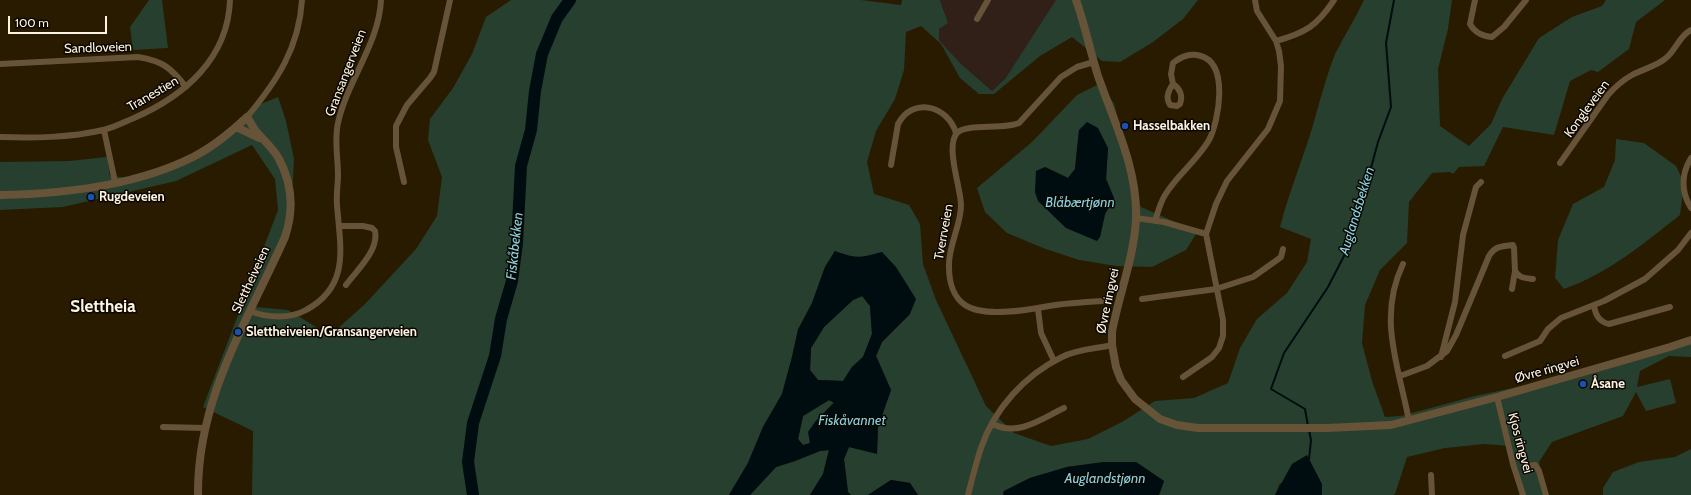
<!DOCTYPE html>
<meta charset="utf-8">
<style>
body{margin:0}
#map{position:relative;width:1691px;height:495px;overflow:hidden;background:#281b00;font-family:Cabin,sans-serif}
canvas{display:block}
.scale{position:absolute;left:8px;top:16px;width:99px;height:18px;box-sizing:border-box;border:2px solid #fcf4e3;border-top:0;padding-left:5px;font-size:12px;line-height:14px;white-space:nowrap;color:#fcf4e3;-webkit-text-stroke:3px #0c0701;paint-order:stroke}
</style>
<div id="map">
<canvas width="1691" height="495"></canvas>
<div class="scale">100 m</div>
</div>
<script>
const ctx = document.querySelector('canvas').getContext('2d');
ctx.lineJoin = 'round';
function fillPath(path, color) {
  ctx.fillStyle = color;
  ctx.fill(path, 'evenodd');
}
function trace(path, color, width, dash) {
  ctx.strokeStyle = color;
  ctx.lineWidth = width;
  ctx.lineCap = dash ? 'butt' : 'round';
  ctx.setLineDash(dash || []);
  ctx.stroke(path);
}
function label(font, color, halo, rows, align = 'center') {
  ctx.font = font + ' Cabin,sans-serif';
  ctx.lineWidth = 3;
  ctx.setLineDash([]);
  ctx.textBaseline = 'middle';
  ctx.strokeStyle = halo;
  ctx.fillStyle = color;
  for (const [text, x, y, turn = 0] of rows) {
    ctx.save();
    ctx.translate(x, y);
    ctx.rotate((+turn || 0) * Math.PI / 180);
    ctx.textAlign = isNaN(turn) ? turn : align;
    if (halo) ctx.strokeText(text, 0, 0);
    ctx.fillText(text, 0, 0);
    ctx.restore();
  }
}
const industrial = new Path2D(`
 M940,0H1056V1L1005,79L992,91L960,63L939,40V29L948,23Z`);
const green = new Path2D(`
 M149,0H162L168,48L133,50L130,27Z
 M511,0H861L901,5L902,0H940L948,23L939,29V40L960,63L992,91L1005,79L1056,0H1198L1183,19L1153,42L1120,62L1102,61L1072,37L1040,56L994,94H979L960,78L941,44L921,26L906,32L904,70L895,99L876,131L867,162L874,194L909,205L920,224L923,264L936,300L986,406L1014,433L1051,446L1088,439L1122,422L1155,401L1194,398L1228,383L1240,348L1257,319L1287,293L1307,262L1311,239L1280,227C1289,192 1303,159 1313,125C1320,101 1326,77 1335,54C1344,36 1355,19 1364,0H1452L1448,29L1438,69L1440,126L1469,146L1491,124L1502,99L1539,38L1572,17L1602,6L1606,0H1665L1636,22L1629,49L1598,72L1591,70L1570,81L1554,135L1503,127L1484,166L1459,167L1453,174L1450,172L1432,173L1409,202L1407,243L1380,270L1365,305L1362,343L1372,381L1385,417L1401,416L1475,396L1550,380L1691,340V357L1669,356L1640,371L1637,387L1670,379L1676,403L1646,411L1636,392L1623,416L1552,442L1539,462L1547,495H1519L1517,471L1511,446L1484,444L1445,448L1407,457L1395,494L1393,495H1322V484L1280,483L1275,495H1159L1164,481L1136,462H1104L1067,467L1030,478L1004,491L1003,495H918L910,483L891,480L868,495H851L848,492L844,459L849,447L877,453L878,427L891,390L876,356L882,342L910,314L882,252C861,258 856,259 835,251L825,267L812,303L798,329L792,357L782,394L763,427L748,463L729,495H252L253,431L203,407L278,210L275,179L252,145L176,181L63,207L0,210V162L69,161L107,157L110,176L131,178L203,155L261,104L278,97L286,121L294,159L292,197L283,235L255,307L288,310L321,330H336L365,304L416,249L437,216L442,177L428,140L430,119L453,88L472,54L486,17Z
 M1099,84L1114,103L1123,139L1129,177L1141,207L1173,221L1196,234L1186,250L1152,267L1116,266L1079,260L1043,248L1007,233L985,212L977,188L1032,142L1077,95ZM1079,130L1108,148L1106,179L1114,198L1105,214L1100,237L1045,167L1068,178L1075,169Z
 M1616,139L1644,143L1676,166L1684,183L1680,215C1643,244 1609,273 1564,289L1555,278L1558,240L1573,204L1604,187L1615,160Z
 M863,296L870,306L872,334L863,357L852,367L843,381L818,380L810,370L811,348L824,327L853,300Z
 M829,400L834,402L815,422L810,443L803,445L798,439L803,416Z
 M1691,449V495H1603V488L1613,472L1639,462L1675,457Z
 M829,450L823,474L810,495H750L776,467L795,461L820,451Z`);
const water = new Path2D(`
 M1087,122L1098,128L1108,148L1106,179L1114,198L1105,214L1100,237L1097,241L1066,228L1038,201L1035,192L1036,171L1045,167L1068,178L1075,169L1079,130Z
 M835,251C856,259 861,258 882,252L896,267L916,299L910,314L882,342L876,356L891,390L878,427L877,454L849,447L844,459L848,492L851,495H810L823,474L829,450L820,451L795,461L776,467L750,495H729L748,463L763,427L782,394L792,357L798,330L812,303L825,267ZM862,296L870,306L872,334L863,357L852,367L843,381L818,380L810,370L811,348L824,327L853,300ZM829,400L834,403L815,422L808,432L810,443L803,445L798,439L803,416Z
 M1307,455L1322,484V495H1275L1292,464Z
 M1104,462H1136L1164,481L1159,495H1003L1004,491L1030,478L1067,467Z
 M891,480L910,483L918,495H868Z`);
const stream = new Path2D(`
 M1308,426L1305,409L1271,389L1284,353L1328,287L1345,254L1368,179L1378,142L1391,107L1386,43L1394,0
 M1309,459L1311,440L1309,430`);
const river = new Path2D(`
 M473,495L468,462L473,423L495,356L501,319L512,281L517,243L521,166L531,130L535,91L542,54L557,18L570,0`);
const minor = new Path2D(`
 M1475,0L1470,24C1475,33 1482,36 1492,37L1504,27L1526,0
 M977,19L988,0
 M1276,41C1305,33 1317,26 1334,0
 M1094,62L1077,67L1061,77L1019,123C1003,130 966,123 957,133C945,146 961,189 961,205C961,226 948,246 949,267C949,281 953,297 965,305C984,318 1028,310 1049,306C1067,303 1085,302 1103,301
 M0,64L138,57C163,61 171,68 186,87
 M247,117C277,81 299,48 302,0
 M104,130L115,182
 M0,137C34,138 69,138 103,130C113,128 124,122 134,118C184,96 228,59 230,0
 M1691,158C1681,174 1681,192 1691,208
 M1560,163L1608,95C1615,87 1623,80 1632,75C1643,69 1657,66 1666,58C1676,50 1679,36 1691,30
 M891,165L898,124C913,96 948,106 956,133
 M404,182L396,147V126L407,105L430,78L434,72L450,0
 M1136,218L1164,222L1206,234
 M1155,221C1158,212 1160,203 1165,195C1177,175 1197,161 1209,140C1219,121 1229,64 1201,56C1190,53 1182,56 1173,63L1171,74L1173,84C1180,88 1183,96 1180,104L1177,106L1170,105C1165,98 1168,91 1173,84
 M339,226H363L372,228L375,231C379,251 356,271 346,285
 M1403,264C1377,318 1399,367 1409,421
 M1515,271C1519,278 1525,278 1533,279
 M1142,299L1216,289L1253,277L1277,260L1281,257L1283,249
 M1594,305C1595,314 1599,322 1609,324L1670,307
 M1038,309L1041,333L1054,361
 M250,311C267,318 290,319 306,310C351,286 340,246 337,205C336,195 338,185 338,175C338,157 334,140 338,123C347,81 379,44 381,0
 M1505,356L1540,341L1548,329L1561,318L1604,301L1645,279L1678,250L1691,233
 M1441,357L1455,302L1463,235L1476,187L1481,182
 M1400,376L1427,366L1447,351L1456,335L1489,256C1495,246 1502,246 1513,245L1514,248L1515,271L1512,289
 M1183,377L1212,357L1219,348L1223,336V320L1206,234L1216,204L1227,181L1268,129L1280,101L1281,66L1279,51L1276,41L1257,11L1255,0
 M1497,397L1513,464L1523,495
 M993,424C1018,437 1041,419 1064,408
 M163,427L205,428
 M1528,466L1535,465L1539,471L1546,495
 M1431,475L1432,495
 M968,495C972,479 976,463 981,448C994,409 1025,375 1062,357C1078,349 1095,349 1112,345`);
const tertiary = new Path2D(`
 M1076,0C1085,25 1090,51 1098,76C1114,122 1138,169 1136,219C1134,258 1119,294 1112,332V345L1116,367L1121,380L1135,399L1160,419L1177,425L1198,428H1327L1391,425L1497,397L1670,347L1691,340
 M236,127L259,138
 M0,195C63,194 137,185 193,157C213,147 231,132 247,117C250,121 252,126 255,130C263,140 273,148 279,159C293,185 294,210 285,237C247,322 197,399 198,495`);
const markers = [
 [1125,126,4,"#1a4fb4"],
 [91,197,4,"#1a4fb4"],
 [238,332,4,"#1a4fb4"],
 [1583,384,4,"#1a4fb4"]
];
const streetNames = [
 ["Sandloveien",98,48,-2],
 ["Gransangerveien",346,73,-69],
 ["Tranestien",153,94,-30],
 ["Kongleveien",1587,109,-54],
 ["Tverrveien",944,232,-80],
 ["Slettheiveien",251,280,-65],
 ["Øvre ringvei",1108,301,-78],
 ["Øvre ringvei",1547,370,-16],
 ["Kjos ringvei",1520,443,75]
];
const poiNames = [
 ["Hasselbakken",1133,126],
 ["Rugdeveien",99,197],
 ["Slettheiveien/Gransangerveien",246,332],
 ["Åsane",1591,384]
];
const waterNames = [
 ["Blåbærtjønn",1080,203],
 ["Auglandsbekken",1357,211,-73],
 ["Fiskåbekken",515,246,-84],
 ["Fiskåvannet",852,421],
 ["Auglandstjønn",1105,479]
];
const districtNames = [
 ["Slettheia",103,307]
];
fillPath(industrial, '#302017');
fillPath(green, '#273f2e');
fillPath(water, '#000d10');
trace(stream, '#000d10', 2);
trace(river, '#000d10', 12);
trace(minor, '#675338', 6);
trace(tertiary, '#675338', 8);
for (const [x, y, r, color] of markers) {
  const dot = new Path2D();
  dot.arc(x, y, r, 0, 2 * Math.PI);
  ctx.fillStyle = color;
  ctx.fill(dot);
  trace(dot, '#0c0701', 1.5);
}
label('13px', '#fcf4e3', '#0c0701', streetNames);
label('bold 13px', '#fcf4e3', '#0c0701', poiNames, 'left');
label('italic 14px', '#88d2e0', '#0c0701', waterNames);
label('bold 17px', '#fcf4e3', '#0c0701', districtNames);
</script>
